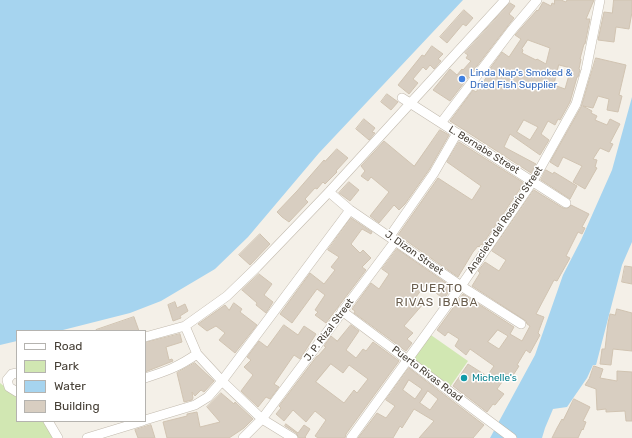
<!DOCTYPE html>
<style>
body{margin:0}
#map{position:relative;width:632px;height:438px;overflow:hidden;background:#f4f0e8;font-family:Rubik,sans-serif}
canvas{display:block}
.legend{position:absolute;left:16px;top:330px;width:130px;height:92px;box-sizing:border-box;background:#fff;border:1px solid #b5b3af;margin:0;padding:5px 7px;list-style:none;font-size:12px;color:#474037}
.legend li{display:flex;align-items:center;gap:8px;height:20px}
.legend b{width:20px;border:1px solid #b5b3af}
</style>
<div id="map">
<canvas width="632" height="438"></canvas>
<ul class="legend">
<li><b style="height:5px;background:#fff"></b>Road</li>
<li><b style="height:11px;background:#d1e7b2"></b>Park</li>
<li><b style="height:11px;background:#a6d4ef"></b>Water</li>
<li><b style="height:11px;background:#d8cec1"></b>Building</li>
</ul>
</div>
<script>
const ctx = document.querySelector('canvas').getContext('2d');
ctx.lineJoin = 'round';
function fillPath(path, color) {
  ctx.fillStyle = color;
  ctx.fill(path, 'evenodd');
}
function trace(path, color, width, dash) {
  ctx.strokeStyle = color;
  ctx.lineWidth = width;
  ctx.lineCap = dash ? 'butt' : 'round';
  ctx.setLineDash(dash || []);
  ctx.stroke(path);
}
function label(font, color, halo, rows, align = 'center') {
  ctx.font = font + ' Rubik,sans-serif';
  ctx.lineWidth = 3;
  ctx.setLineDash([]);
  ctx.textBaseline = 'middle';
  ctx.strokeStyle = halo;
  ctx.fillStyle = color;
  for (const [text, x, y, turn = 0] of rows) {
    ctx.save();
    ctx.translate(x, y);
    ctx.rotate((+turn || 0) * Math.PI / 180);
    ctx.textAlign = isNaN(turn) ? turn : align;
    if (halo) ctx.strokeText(text, 0, 0);
    ctx.fillText(text, 0, 0);
    ctx.restore();
  }
}
const green = new Path2D(`
 M428,333L468,361L450,387L410,358Z
 M0,383L17,396V421H45L54,438H0Z`);
const water = new Path2D(`
 M0,0H463L319,153L248,237L215,269L161,301L130,313L59,331H17V341L0,345Z
 M632,97V242L622,265L596,365H593L587,378L567,407L553,409L545,428L542,438H490L535,355L563,275L581,240L612,170Z`);
const building = new Path2D(`
 M555,0H561L566,2L567,0H594L586,19H590L585,44H584L580,59H581L579,69L580,70L578,77H577L570,102L560,120L558,119L555,125L548,121L541,134L549,140L540,155L510,134L504,147L536,164L531,173L450,121L473,90L476,92L488,75L486,74L502,52L509,57L521,39L515,35L537,10L538,11L543,2L551,6L552,3L554,4ZM528,40L550,48L546,64L537,59L536,60L522,53L523,50L522,49ZM559,65L571,68L565,89L554,85ZM524,120L538,127L530,140L517,132Z
 M614,0H632V12L629,29L616,27L614,42L598,40L604,12L612,13Z
 M510,3L515,6L509,14L514,18L450,101L433,90L450,69L457,75L462,69L463,70L471,61L466,58L468,55L465,53Z
 M464,10L473,18L466,26L463,24L447,43L440,37Z
 M432,46L443,54L438,59L441,61L434,69L430,65L426,70L423,67L413,79L418,83L409,94L398,85L422,55L424,56Z
 M596,58L626,65L619,95L622,96L618,112L607,110L609,99L598,96L593,108L583,106L592,111L591,113L597,116L595,120L607,125L610,119L620,124L610,143L613,144L609,152L600,148L593,159L597,160L595,167L597,168L585,189L573,182L582,166L563,157L558,167L550,162L581,107Z
 M387,94L398,102L391,110L381,102Z
 M364,119L375,128L372,132L375,133L369,140L356,129Z
 M440,130L449,135L429,170L405,204L399,210L394,205L379,223L370,216L389,192L371,177L368,181L361,176L365,171L361,166L384,141L414,166Z
 M459,142L524,183L482,245L481,244L479,247L478,246L473,252L458,277L398,235L438,178L472,200L481,186L447,162Z
 M337,149L348,158L336,171L337,172L325,184L323,182L317,189L315,188L305,199L308,202L289,222L282,217L277,212L297,191L324,160L325,161Z
 M546,170L553,174L554,172L577,186L570,199L541,180Z
 M349,182L359,190L350,201L339,193Z
 M534,190L563,208H568L571,205L589,214L582,227L585,228L582,234L578,232L566,256L570,258L557,281L554,280L536,314L544,317L538,333L540,335L530,353L526,350L517,365L519,366L512,377L507,375L497,389L504,394L495,405L493,404L487,412L453,386L468,364L487,376L494,366L470,349L466,355L455,346L459,339L448,332L445,336L437,330L463,294L514,327L510,334L522,341L530,326L527,324L526,321L472,286L480,273L478,271L485,262L499,271L506,260L492,251ZM498,330L508,336L499,349L488,342Z
 M351,218L372,232L371,234L362,229L351,244L360,253L363,250L371,258L362,267L366,270L326,323L315,315L318,312L315,310L325,295L317,289L292,323L280,314L310,273L324,284L335,270L331,267L339,257L328,250Z
 M260,234L270,244L250,265L239,255Z
 M397,249L452,287L444,299L425,285L416,297L424,303L404,326L413,333L407,339L412,343L406,351L354,313L355,311L352,309L371,283L379,289L389,274L382,269Z
 M625,266L632,267V284L622,282Z
 M259,274L272,284L264,295L273,302L266,313L256,305L257,303L242,290Z
 M175,302L177,308L185,304L188,311L180,316L181,318L173,321L168,305Z
 M234,303L242,309L240,312L257,325L235,353L219,340L225,333L216,326L207,331L198,324L225,305L229,310Z
 M617,309L632,313V351L613,349L611,365L600,364L602,349H605L608,323L610,314L615,315Z
 M134,317L139,331H96V330Z
 M284,325L298,335L304,326L316,334L300,359L294,355L274,384L279,387L270,399L266,397L258,407L241,391L253,375L244,367L251,360L247,357L259,341L267,347Z
 M351,325L359,331L346,350L356,358L363,349L366,351L373,342L399,361L346,434L345,438H318L315,436L326,420L315,411L306,422L293,410L284,421L276,414L281,408L279,406L317,356H318L326,347L324,346L331,336L337,341ZM331,364L343,373L349,365L368,379L357,393L354,390L344,403L316,382Z
 M180,334L182,342L166,347L169,360L172,359L173,361L145,372V343Z
 M195,363L214,381L204,392L201,390L195,396L192,392L193,398L192,400L184,402L177,373Z
 M594,366L603,369L600,378L617,381V371L632,372V421H626L625,411L606,412V409L597,410L596,389L585,385L589,379Z
 M409,368L484,425L473,438H419L434,421L414,409L402,428L400,426L393,438H358L377,413L386,418L395,406L386,400ZM409,380L422,389L415,399L403,390ZM428,391L438,399L430,410L420,403Z
 M221,393L234,404L235,402L253,419L244,428L229,438H167L163,422L187,416V414L197,412L200,427L220,422L207,407Z
 M574,399L590,407L583,421L586,422L583,430L582,429L578,438H552L557,428L562,419L563,420Z
 M286,424L298,433L304,425L310,429L305,437L306,438H299L296,433L285,426Z
 M151,425L155,438H138L135,430Z`);
const minor = new Path2D(`
 M402,98L566,203
 M441,123L511,31L537,0
 M329,192L350,210L461,286L521,324
 M390,236L434,173L457,133
 M342,311L512,438
 M145,337L185,326L227,296L257,267L329,192L505,0
 M17,373L12,374L7,380L9,387L17,392
 M145,378C167,371 178,367 197,354
 M145,420L195,405L208,397L222,381L197,354L185,326
 M48,421L58,438
 M87,438L143,421
 M243,438L262,419L396,240
 M293,438L262,419L222,381L350,210
 M351,438L461,286L533,181L576,104L586,70L600,0`);
const markers = [
 [462,79,4,"#3f7fe0"],
 [464,378,4,"#0f9aa8"]
];
const shopNames = [
 ["Linda Nap's Smoked &",470,73],
 ["Dried Fish Supplier",470,85]
];
const streetNames = [
 ["L. Bernabe Street",484,150,32],
 ["Anacleto del Rosario Street",505,220,-56],
 ["J. Dizon Street",414,253,35],
 ["J. P. Rizal Street",329,330,-53],
 ["Puerto Rivas Road",427,374,37]
];
const cultureNames = [
 ["Michelle's",472,378]
];
const quarterNames = [
 ["PUERTO",437,289],
 ["RIVAS IBABA",437,303]
];
fillPath(green, '#d1e7b2');
fillPath(water, '#a6d4ef');
fillPath(building, '#d8cec1');
trace(building, '#d0c3b1', 1);
trace(minor, '#c2baae', 10);
trace(minor, '#fff', 9);
for (const [x, y, r, color] of markers) {
  const dot = new Path2D();
  dot.arc(x, y, r, 0, 2 * Math.PI);
  ctx.fillStyle = color;
  ctx.fill(dot);
  trace(dot, '#fff', 1.5);
}
label('10px', '#366cbe', '#fff', shopNames, 'left');
label('10px', '#474037', '#fff', streetNames);
label('10px', '#0d838f', '#fff', cultureNames, 'left');
ctx.letterSpacing = '1px';
label('12px', '#6a5e4e', '#fff', quarterNames);
ctx.letterSpacing = '0px';
</script>
